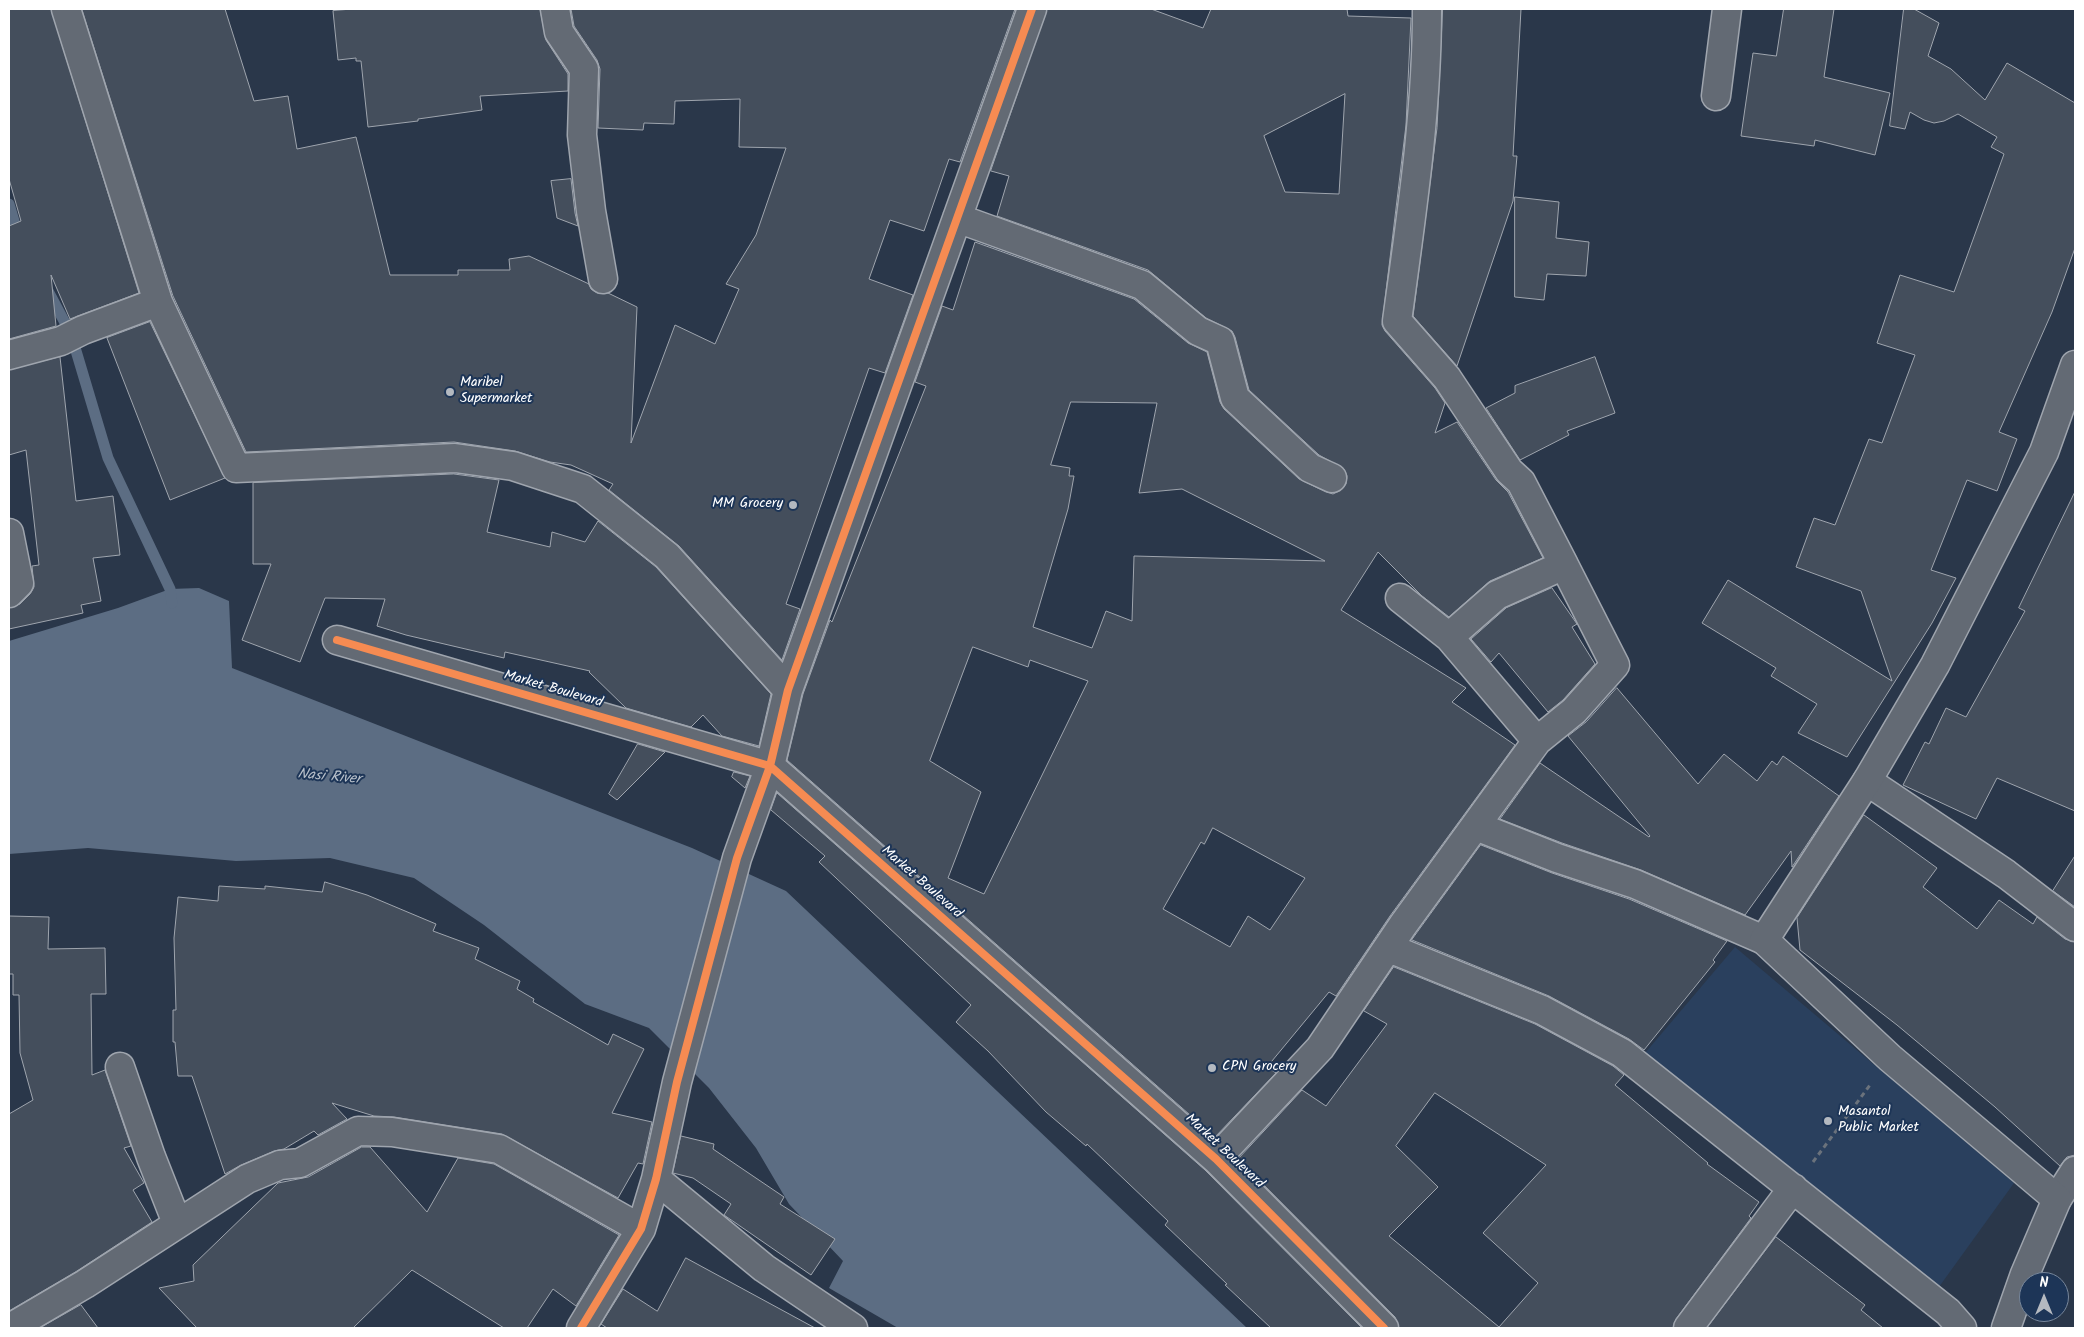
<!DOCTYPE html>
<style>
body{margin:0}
#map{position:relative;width:2084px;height:1337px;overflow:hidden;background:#2a374a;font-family:Kalam,sans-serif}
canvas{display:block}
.frame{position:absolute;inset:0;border:10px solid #fff;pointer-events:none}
.north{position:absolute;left:2019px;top:1272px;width:50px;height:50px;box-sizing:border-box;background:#1d3557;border:1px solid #77869a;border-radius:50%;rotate:0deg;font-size:14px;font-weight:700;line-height:20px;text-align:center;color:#fff}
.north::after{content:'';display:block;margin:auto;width:18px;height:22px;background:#b4b9c0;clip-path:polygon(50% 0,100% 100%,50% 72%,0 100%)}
</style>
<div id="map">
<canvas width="2084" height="1337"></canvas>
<div class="frame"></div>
<div class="north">N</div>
</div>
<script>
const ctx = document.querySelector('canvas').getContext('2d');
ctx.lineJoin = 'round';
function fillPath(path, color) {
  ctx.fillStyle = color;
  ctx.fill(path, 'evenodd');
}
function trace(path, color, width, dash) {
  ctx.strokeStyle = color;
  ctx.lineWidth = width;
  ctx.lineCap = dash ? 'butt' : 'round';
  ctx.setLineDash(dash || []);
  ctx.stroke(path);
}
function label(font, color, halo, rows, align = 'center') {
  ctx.font = font + ' Kalam,sans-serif';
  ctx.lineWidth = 4;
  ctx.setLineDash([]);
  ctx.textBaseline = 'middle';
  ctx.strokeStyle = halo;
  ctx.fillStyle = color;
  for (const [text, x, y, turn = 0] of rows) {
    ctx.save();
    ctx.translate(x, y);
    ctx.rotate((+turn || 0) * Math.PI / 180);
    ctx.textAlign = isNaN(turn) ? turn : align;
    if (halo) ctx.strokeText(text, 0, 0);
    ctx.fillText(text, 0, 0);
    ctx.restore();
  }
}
const built = new Path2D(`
 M1735,947L2014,1183L1931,1298L1640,1059Z`);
const water = new Path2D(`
 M199,588L229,601L232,668L692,848L786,891L1247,1328H898L829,1288L843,1261L789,1204L756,1148L709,1088L649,1028L585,1004L484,925L414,878L330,858L236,861L88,848L9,854V641L118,608L170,589Z`);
const stream = new Path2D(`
 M9,204L19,238
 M47,289L71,334L108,458L170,589L172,603`);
const building = new Path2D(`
 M9,9H51L139,293L70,319L51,275L56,326L9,339V226L21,221L9,179Z
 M82,9H225L254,101L288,96L297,149L356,137L390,275H458V270H510L509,259L529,256L589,284L591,289L597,293H608L637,307L631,443L675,325L715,344L739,289L726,284L756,235L786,148L739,147L740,99L675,101L674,124L644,123L643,130L598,128L600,69L597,60L574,26L571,9H1015L960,162L949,159L924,231L890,220L869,279L913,295L885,373L869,368L786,604L800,609L782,660L679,546L609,490L613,484L571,465L550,462L515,451L454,442L246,452L173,296Z
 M352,9H540L546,40L568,74V91L480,96L482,110L418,119V121L368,127L361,61H356V58L338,60L333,11Z
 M1047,9H1151L1203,28L1211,9H1347L1348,16L1411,18L1406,125L1382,325L1385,331L1435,388L1445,403L1435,433L1457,422L1496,480L1508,492L1543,558L1490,581L1449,617L1422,596L1378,552L1341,610L1466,688L1452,702L1515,745L1390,916L1336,996L1329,992L1267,1067L1276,1073L1215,1137L787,760L803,694L830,620L832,622L926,386L915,382L942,306L953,310L975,242L1134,299L1188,343L1207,352L1220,402L1224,409L1299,479L1326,492L1333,494L1341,490L1346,484L1347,476L1344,469L1319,455L1249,390L1235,337L1232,331L1206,318L1148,270L997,216L1009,176L991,171ZM1345,94L1339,194L1285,192L1264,136ZM1071,402L1157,403L1139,493L1182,489L1325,561L1134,556L1132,621L1106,611L1092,648L1033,627L1068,509L1074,476H1069L1070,468L1051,465ZM973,647L1028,667L1030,660L1088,681L984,894L948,878L981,792L930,761ZM1213,828L1305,878L1270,930L1248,916L1230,947L1163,909L1201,842L1204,844Z
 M1443,9H1521L1513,156H1517L1513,201L1457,366L1413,316L1437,128Z
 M1784,9H1834L1824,77L1890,93L1875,155L1815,140L1814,146L1741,136L1753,53L1776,56Z
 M1904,9H1914L1939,23L1928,56L1951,69L1985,100L2007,63L2075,103V248L2052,312L1999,432L2017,439L1997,491L1967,480L1931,570L1956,578L1932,623L1847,757L1798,733L1817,704L1771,676L1776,668L1702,623L1728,580L1892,681L1861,591L1796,567L1814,518L1835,525L1869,439L1882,443L1915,355L1877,343L1900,275L1954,292L2004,154L1991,147L1997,137L1958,114L1944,121L1934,123L1924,120L1910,112L1905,129L1890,126Z
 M571,179L575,213L578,226L557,218L551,181Z
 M1515,197L1559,202L1556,238L1589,242L1586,276L1547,274L1544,300L1515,297Z
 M150,322L225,478L170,500L107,338Z
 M60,357L76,501L113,496L120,555L93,558L101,601L81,605L83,613L9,629V608L20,604L30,594L34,587L32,566L39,565L26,450L9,455V370Z
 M1595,357L1615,413L1567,431L1569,435L1520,460L1486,408L1515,393V386Z
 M454,474L499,480L487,532L550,547L552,532L585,542L598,521L656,567L771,694L759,746L722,736L703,715L691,727L626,708L589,672L590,671L505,652L504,658L406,635L377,626L385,599L325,598L300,662L242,640L271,564H253V483Z
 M2075,492V811L1997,778L1976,819L1903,785L1925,742L1929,744L1946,708L1966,717L2025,611L2019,608Z
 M1552,588L1577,624L1572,627L1595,664L1563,700L1548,712L1499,653L1491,662L1471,639L1506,608Z
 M1617,688L1698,784L1724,754L1757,781L1772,761L1777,765L1783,756L1839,796L1792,867L1791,851L1745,915L1641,870L1562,843L1500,819L1540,763L1649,837L1650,836L1568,736L1586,722Z
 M638,744L665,752L617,800L609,794Z
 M734,772L750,776L745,788L732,777Z
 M777,793L1205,1170L1362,1328H1271L1225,1285L1227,1284L1165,1225L1168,1221L1087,1144L1086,1146L1046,1112L988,1051L956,1022L971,1005L819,862L825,856L771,810Z
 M1864,815L1937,868L1923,887L1977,929L1999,900L2033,924L2037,917L2065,939L2075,942V1155L2067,1157L2060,1166L1995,1107L1897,1025L1800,950L1797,918Z
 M1481,845L1552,873L1629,899L1727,941L1713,960L1715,962L1644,1050L1629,1039L1549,996L1412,940Z
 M2075,856V907L2053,891Z
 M325,882L367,895L436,924L433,931L479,948L475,959L520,981L517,989L534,999L533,1002L608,1045L613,1034L644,1049L612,1113L652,1122L643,1164L638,1163L618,1198L502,1134L394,1117L374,1116L332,1103L347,1119L318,1135L314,1131L284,1149L274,1151L241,1165L225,1174L192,1076H178L175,1042H173V1010H176L174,938L178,897L218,901L219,886L265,889V886L322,892Z
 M9,916L49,917L48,949L105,948L106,994H91L92,1075L105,1070L131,1146L124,1148L144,1183L133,1190L152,1222L77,1271L9,1311V1114L33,1100L20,1053L19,995H13V974H9Z
 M1394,967L1535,1024L1613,1066L1624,1075L1615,1085L1708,1163L1707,1164L1759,1202L1749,1216L1751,1218L1676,1319L1673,1328H1399L1395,1317L1238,1159L1302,1090L1326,1106L1387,1024L1364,1011ZM1435,1093L1546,1165L1483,1233L1538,1283L1499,1327L1389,1236L1438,1187L1396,1146Z
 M681,1136L714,1144L713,1149L784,1197L780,1204L835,1239L811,1275L724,1215L731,1204L693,1178L673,1173Z
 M362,1147H370L427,1212L458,1158L494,1164L619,1235L576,1306L553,1289L527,1328H504L412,1270L353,1328H197L159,1288L194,1281L193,1265L278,1183L308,1177Z
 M1776,1237L1865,1305L1861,1310L1883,1328H1707Z
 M686,1258L815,1328H607L601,1324L623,1289L657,1311Z
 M81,1305L98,1328H40Z`);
const path = new Path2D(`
 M1813,1162L1870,1085`);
const minor = new Path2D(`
 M66,9L158,302L236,468L455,458L513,466L583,489L667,556L788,690
 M555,9L559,32L584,69L582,135L591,211L603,279
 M1427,9C1427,114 1411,218 1397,321L1447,378L1509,471L1521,482L1564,565L1497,595L1449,637
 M1716,96L1727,9
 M957,218L1142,285L1198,331L1220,341L1235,398L1310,468L1332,478
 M9,355L61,341L83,330L158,302
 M9,533L19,583L9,593
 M337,640L770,766L1216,1159L1384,1328
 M1537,741L1574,711L1615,665L1564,565
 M1867,781L2006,874L2075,927
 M1476,826L1557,858L1635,884L1764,940
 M1389,948L1542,1010L1622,1053L1948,1312L1962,1328
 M120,1067L151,1157L177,1223
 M1216,1159L1320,1048L1403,925L1537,741L1449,637L1400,598
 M656,1179L764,1268L853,1328
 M2057,1199L2075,1171
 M10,1328L85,1284L247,1179L280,1165L300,1163L358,1131L392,1132L499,1149L641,1229
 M581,1328L641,1229L656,1179L677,1082L737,858L770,766L788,690L1032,9
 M1688,1328L1793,1188`);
const major = new Path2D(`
 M2006,1328L2025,1274L2057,1199L1890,1058L1764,940L1867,781L1935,665L2044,452L2075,365`);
const cycleway = new Path2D(`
 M337,640L770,766L1216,1159L1384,1328
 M581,1328L641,1229L656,1179L677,1082L737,858L770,766L788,690L1032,9`);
const markers = [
 [450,392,5,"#b4b9c0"],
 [793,505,5,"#b4b9c0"],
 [1212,1068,5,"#b4b9c0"],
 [1828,1121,5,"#b4b9c0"]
];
const poiNames = [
 ["Maribel",460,384],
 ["Supermarket",460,400],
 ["MM Grocery",783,505,"right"],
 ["CPN Grocery",1222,1068],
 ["Masantol",1838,1113],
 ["Public Market",1838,1129]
];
const streetNames = [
 ["Market Boulevard",553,690,16],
 ["Market Boulevard",921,883,41],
 ["Market Boulevard",1224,1152,43]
];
const waterNames = [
 ["Nasi River",329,778,5]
];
fillPath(built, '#2a405e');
fillPath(water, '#5c6d83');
trace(stream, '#5c6d83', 11);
fillPath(building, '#444e5c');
trace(building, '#9fa5ae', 1);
trace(minor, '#9fa5ae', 31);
trace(major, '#9fa5ae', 31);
trace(path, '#6a727c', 3, [5, 4]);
trace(minor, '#636a74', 28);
trace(major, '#636a74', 28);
trace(cycleway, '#f68b52', 8);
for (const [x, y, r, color] of markers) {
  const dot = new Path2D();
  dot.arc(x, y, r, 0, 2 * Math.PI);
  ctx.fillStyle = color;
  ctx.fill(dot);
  trace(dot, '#1d3557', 2);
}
label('14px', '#fff', '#1d3557', poiNames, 'left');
label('14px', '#fff', '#1d3557', streetNames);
label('italic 15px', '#b8c0ca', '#1d3557', waterNames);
</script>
